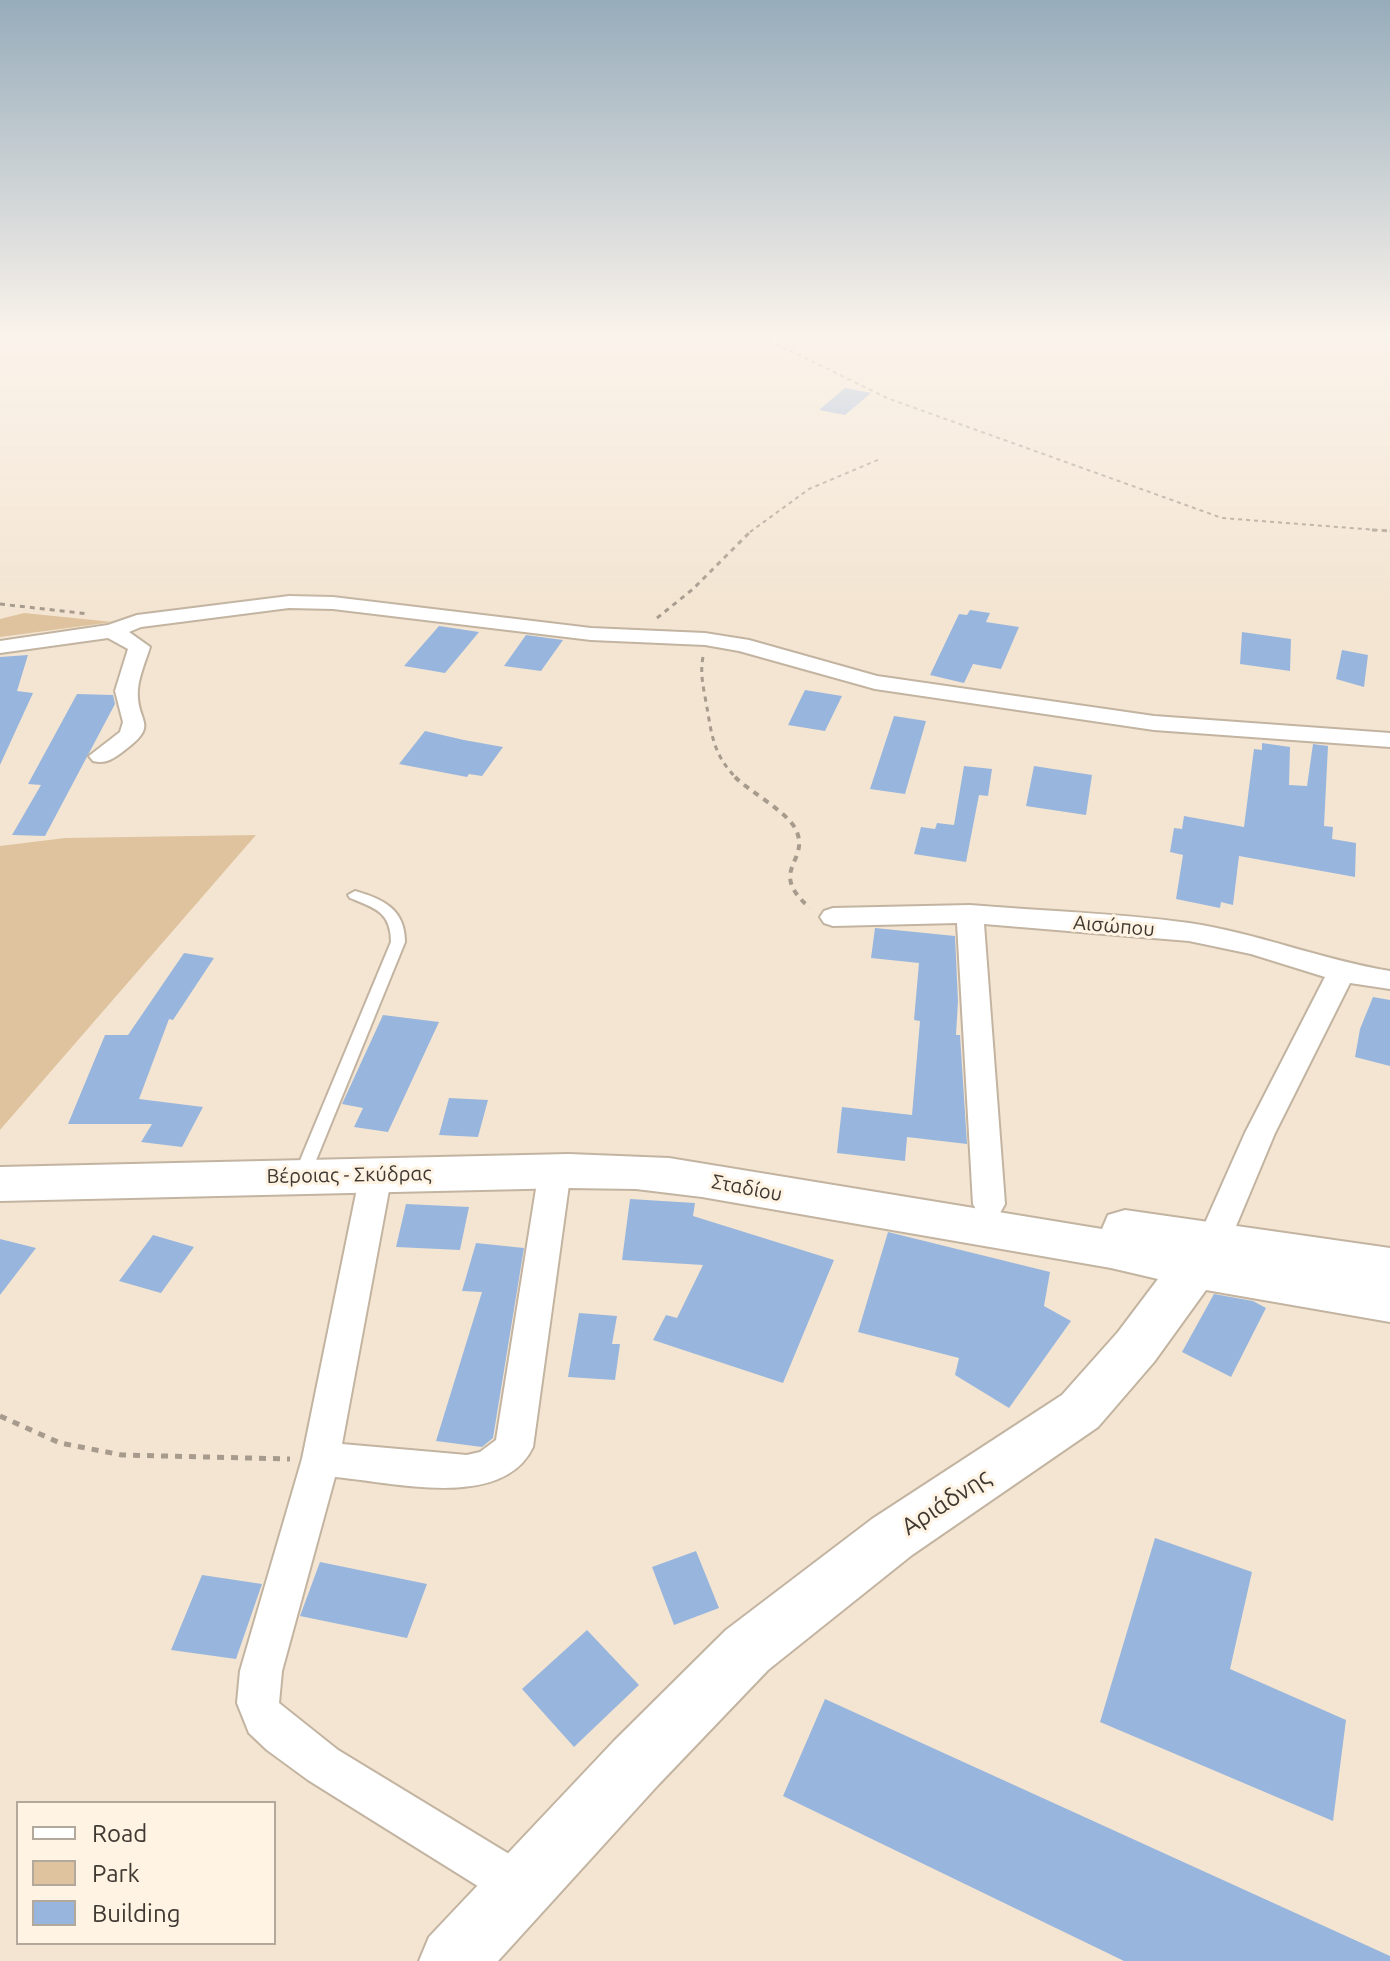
<!DOCTYPE html>
<meta charset="utf-8">
<style>
body{margin:0}
#map{position:relative;width:1390px;height:1961px;overflow:hidden;background:#f4e5d2;font-family:Ubuntu,sans-serif}
canvas{display:block}
.legend{position:absolute;left:16px;top:1801px;width:260px;height:144px;box-sizing:border-box;background:#fff3e3;border:2px solid #b2a99c;margin:0;padding:10px 14px;list-style:none;font-size:24px;color:#3f3932}
.legend li{display:flex;align-items:center;gap:16px;height:40px}
.legend b{width:40px;border:2px solid #b2a99c}
</style>
<div id="map">
<canvas width="1390" height="1961"></canvas>
<ul class="legend">
<li><b style="height:10px;background:#fff"></b>Road</li>
<li><b style="height:22px;background:#dfc39e"></b>Park</li>
<li><b style="height:22px;background:#98b6dd"></b>Building</li>
</ul>
</div>
<script>
const ctx = document.querySelector('canvas').getContext('2d');
ctx.lineJoin = 'round';
function fillPath(path, color) {
  ctx.fillStyle = color;
  ctx.fill(path, 'evenodd');
}
function trace(path, color, width, dash) {
  ctx.strokeStyle = color;
  ctx.lineWidth = width;
  ctx.lineCap = dash ? 'butt' : 'round';
  ctx.setLineDash(dash || []);
  ctx.stroke(path);
}
function label(font, color, halo, rows, align = 'center') {
  ctx.font = font + ' Ubuntu,sans-serif';
  ctx.lineWidth = 6;
  ctx.setLineDash([]);
  ctx.textBaseline = 'middle';
  ctx.strokeStyle = halo;
  ctx.fillStyle = color;
  for (const [text, x, y, turn = 0] of rows) {
    ctx.save();
    ctx.translate(x, y);
    ctx.rotate((+turn || 0) * Math.PI / 180);
    ctx.textAlign = isNaN(turn) ? turn : align;
    if (halo) ctx.strokeText(text, 0, 0);
    ctx.fillText(text, 0, 0);
    ctx.restore();
  }
}
const green = new Path2D(`
 M24,613L113,622L0,637V619Z
 M256,835L0,1130V846L65,838Z`);
const building = new Path2D(`
 M845,388L871,393L845,415L819,410Z
 M970,610L990,613L986,622L1019,627L1001,669L973,664L964,683L930,675L959,614L967,615Z
 M439,626L479,632L445,673L404,666Z
 M1242,632L1291,639L1290,671L1240,664Z
 M526,635L563,640L541,671L504,666Z
 M1342,650L1368,655L1364,687L1336,679Z
 M28,655L17,691L33,693L0,765V657Z
 M805,690L842,696L825,731L788,725Z
 M77,694L113,695L115,704L45,836L12,835L41,785L28,784Z
 M894,716L926,721L905,794L870,789Z
 M425,731L464,740L503,747L482,776L469,774L467,777L399,764Z
 M1262,743L1290,747L1289,785L1307,786L1313,744L1328,746L1324,826L1333,827L1332,839L1356,843L1355,877L1239,856L1233,905L1221,902L1220,908L1176,899L1183,855L1170,852L1174,828L1182,829L1184,816L1244,827L1254,749L1262,750Z
 M964,766L992,769L988,796L979,795L966,862L914,854L921,827L935,829L937,823L954,825Z
 M1034,766L1092,775L1086,815L1026,806Z
 M875,928L955,936L958,1001L956,1035H960L967,1144L907,1137L905,1161L837,1153L842,1107L912,1115L920,1021L914,1020L919,963L871,958Z
 M184,953L214,958L173,1020L169,1019L139,1099L203,1107L182,1147L141,1142L152,1124H68L105,1035H128Z
 M1373,997L1390,1000V1066L1355,1057L1360,1029Z
 M383,1015L439,1022L388,1132L354,1127L363,1108L342,1104Z
 M449,1098L488,1100L478,1137L439,1135Z
 M630,1199L695,1203L693,1216L834,1260L783,1383L653,1340L666,1315L677,1318L703,1265L622,1260Z
 M406,1204L469,1207L460,1250L396,1247Z
 M888,1232L1050,1272L1044,1306L1071,1321L1009,1408L955,1375L959,1358L858,1332Z
 M153,1235L194,1247L161,1293L119,1281Z
 M0,1239L36,1248L0,1295Z
 M476,1243L524,1248L493,1438L482,1447L436,1441L482,1292L462,1291Z
 M1214,1294L1253,1301L1266,1308L1231,1377L1182,1352Z
 M579,1313L617,1316L612,1344H620L615,1380L568,1377Z
 M1155,1538L1252,1572L1230,1669L1346,1720L1333,1821L1100,1722Z
 M696,1551L719,1608L674,1625L652,1567Z
 M320,1562L427,1584L407,1638L300,1616Z
 M202,1575L262,1584L236,1659L171,1650Z
 M587,1630L639,1685L574,1747L522,1689Z
 M825,1699L1390,1956V1961H1124L783,1796Z`);
const pathFar3 = new Path2D(`
 M754,333L887,398L1222,518L1390,531
 M1384,333H1390
 M750,532L809,489L880,459`);
const pathFar2 = new Path2D(`
 M1372,530L1390,531
 M0,604L89,614
 M657,618L693,589L752,530
 M703,657C700,673 703,686 706,702C712,735 712,753 737,779`);
const pathFar1 = new Path2D(`
 M735,777C750,792 788,812 796,830C811,862 766,870 810,908`);
const path = new Path2D(`
 M0,1416L60,1443L122,1455L290,1459`);
const lane = new Path2D(`
 M355,891C383,899 405,909 405,942L310,1175L308,1179L302,1181L296,1179L294,1175L391,942C391,912 375,908 350,898L348,895Z`);
const street = new Path2D(`
 M289,596L333,597L591,628L705,633L749,640L877,676L1154,716L1390,733V747L1154,730L875,689L739,651L705,645L591,640L333,609L289,608L141,627L129,632L150,647C146,660 139,676 138,689C135,724 163,723 121,753C111,760 105,764 93,761L89,756L120,732L123,722L115,691L128,649L108,638L0,653V641L108,625L137,615Z
 M970,905C1042,911 1117,913 1189,923C1257,933 1322,960 1390,971V989L1350,983L1275,1133L1226,1250L1214,1254L1202,1250L1197,1241L1245,1133L1325,977L1251,954L1189,941L984,924L1005,1204L1000,1213L989,1217L978,1213L973,1204L957,923L833,926L824,923L820,917L824,911L833,908Z
 M555,1158L566,1162L571,1170L533,1447C503,1511 392,1482 335,1477L282,1671L279,1703L338,1750L537,1871L544,1887L537,1903L521,1910L505,1903L308,1780L267,1750L249,1733L237,1703L240,1671L302,1459L360,1174L365,1165L376,1162L387,1165L392,1174L342,1444L467,1455L480,1452L496,1440L539,1170L544,1162Z`);
const secondary = new Path2D(`
 M569,1154L669,1158L1102,1229L1108,1215L1125,1210L1390,1248V1322L1206,1290L1154,1362L1098,1427L912,1555L768,1670L658,1785L498,1961H419L429,1937L614,1741L726,1630L872,1519L1062,1395L1118,1332L1158,1279L1111,1268L702,1197L636,1189L569,1188L0,1201V1167Z`);
const streetNames = [
 ["Αισώπου",1114,926,5],
 ["Βέροιας - Σκύδρας",349,1175,-1],
 ["Σταδίου",747,1188,11]
];
const nearStreetnames = [
 ["Αριάδνης",946,1502,-33]
];
fillPath(green, '#dfc39e');
fillPath(building, '#98b6dd');
trace(lane, '#c2b4a1', 4);
trace(street, '#c2b4a1', 4);
trace(secondary, '#c2b4a1', 4);
trace(pathFar3, '#a69b8d', 2, [4, 4]);
trace(pathFar2, '#a69b8d', 3, [5, 5]);
trace(pathFar1, '#a69b8d', 4, [6, 6]);
trace(path, '#a69b8d', 5, [7, 7]);
fillPath(lane, '#fff');
fillPath(street, '#fff');
fillPath(secondary, '#fff');
const sky = ctx.createLinearGradient(0, 0, 0, 608);
sky.addColorStop(0, '#97acbb');
sky.addColorStop(0.55, '#faf3eb');
sky.addColorStop(1, '#faf3eb00');
ctx.fillStyle = sky;
ctx.fillRect(0, 0, 1390, 608);
label('20px', '#3f3932', '#fff3e3', streetNames);
label('24px', '#3f3932', '#fff3e3', nearStreetnames);
</script>
